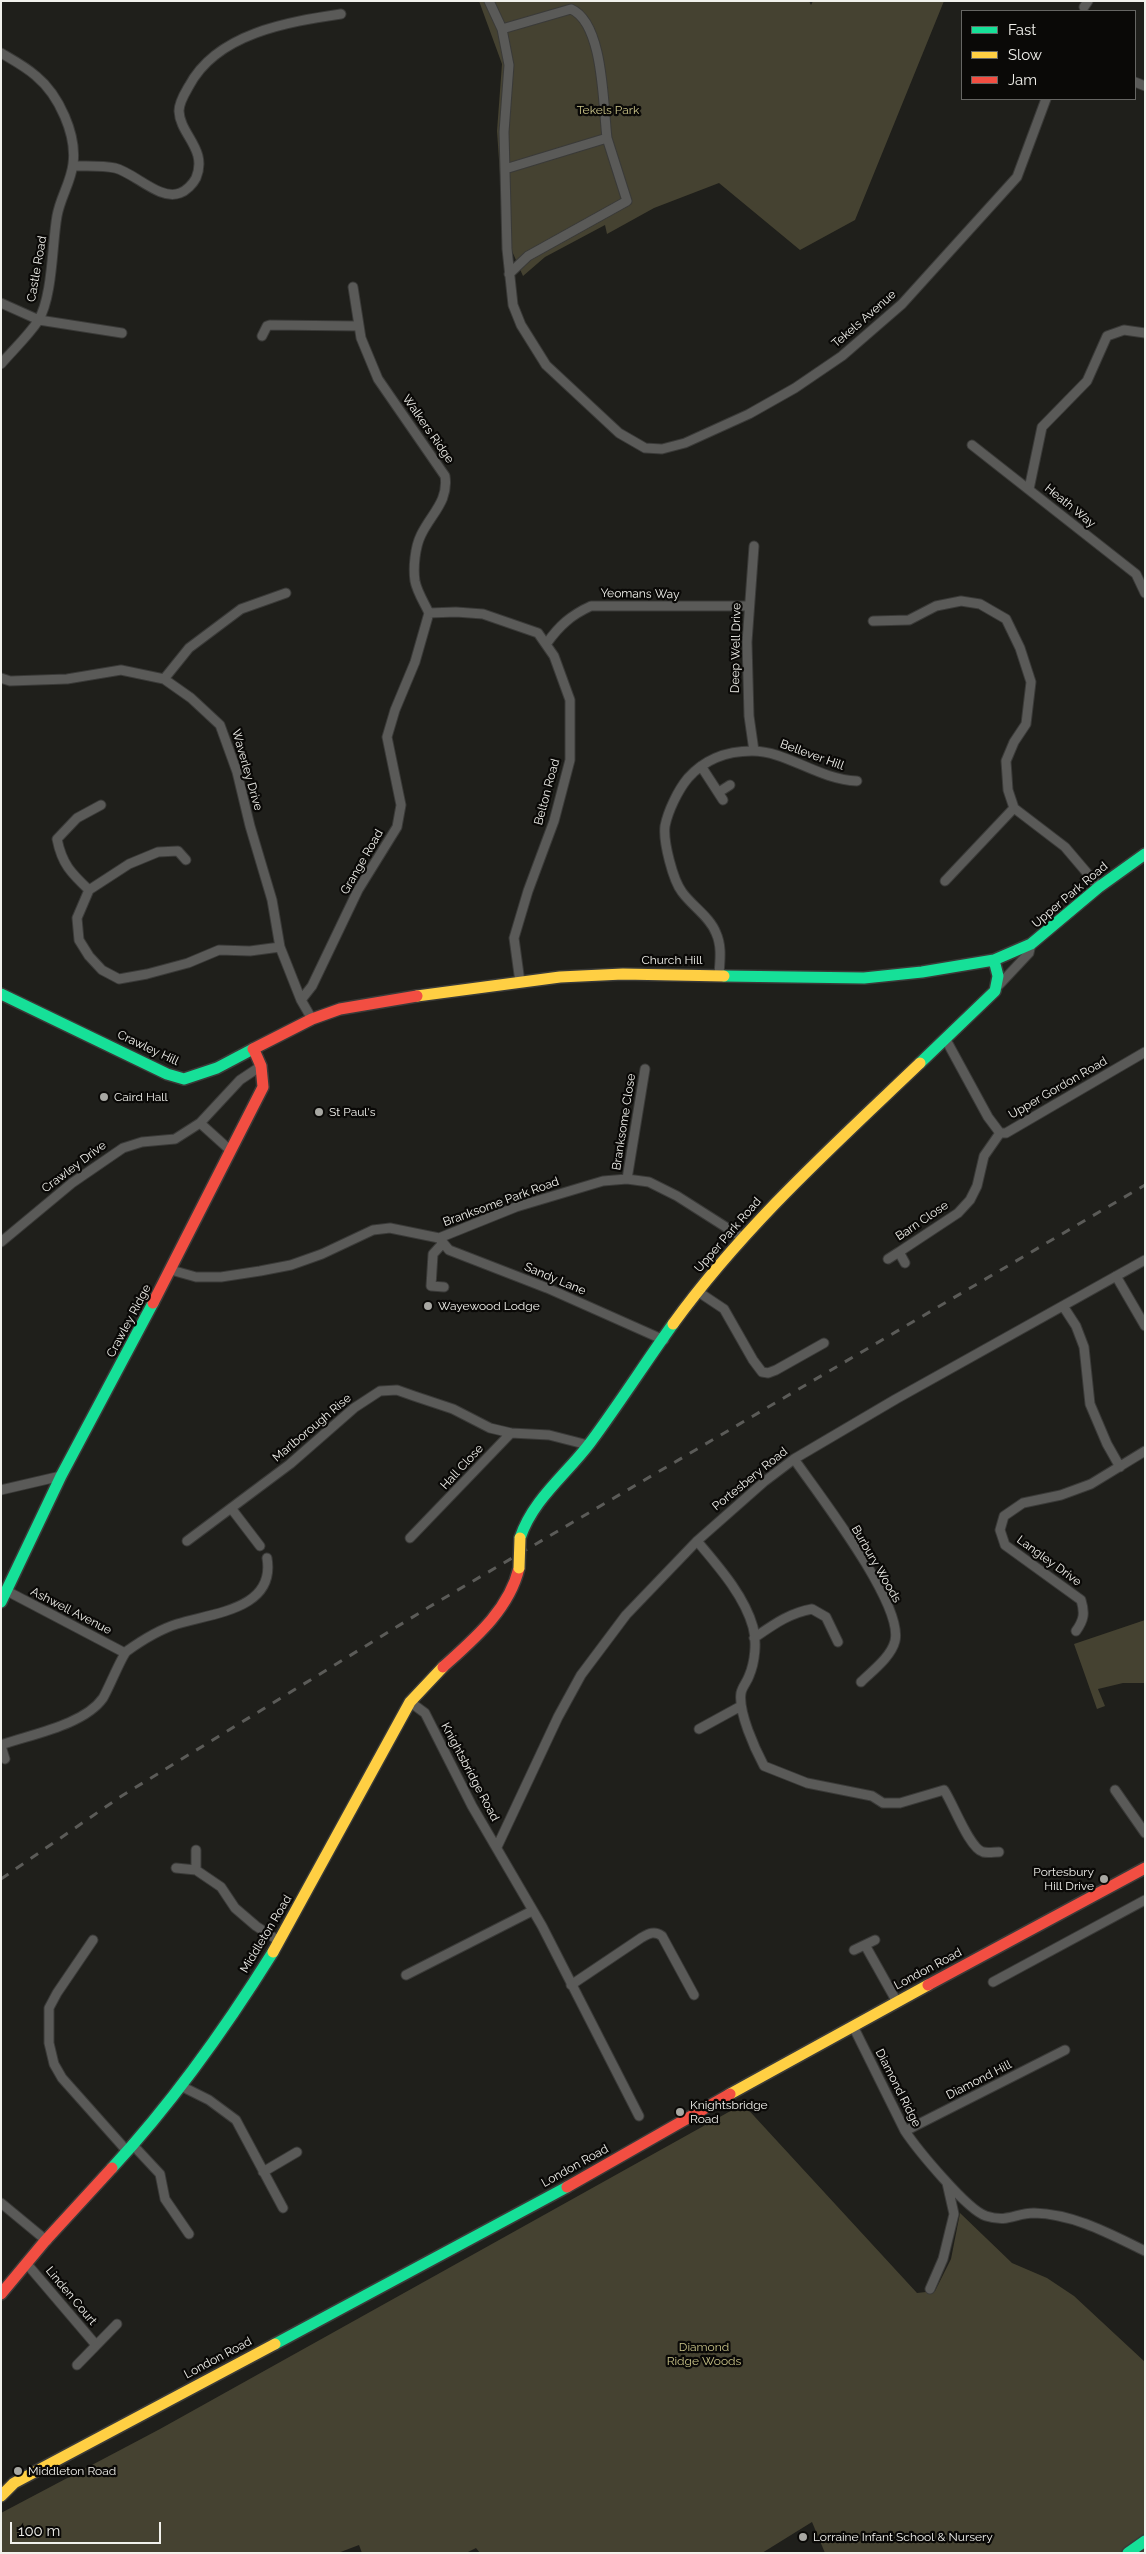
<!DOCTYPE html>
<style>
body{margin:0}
#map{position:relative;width:1146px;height:2554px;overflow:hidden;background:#1f1f1b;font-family:Raleway,sans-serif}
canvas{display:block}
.frame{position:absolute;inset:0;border:2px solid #f1f1ec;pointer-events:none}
.legend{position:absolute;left:961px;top:10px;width:175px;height:90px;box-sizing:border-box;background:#0a0907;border:1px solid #666663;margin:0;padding:6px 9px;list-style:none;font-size:15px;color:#f1f1ec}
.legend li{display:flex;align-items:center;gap:10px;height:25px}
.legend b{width:25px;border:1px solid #666663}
.scale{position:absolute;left:10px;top:2522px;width:151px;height:22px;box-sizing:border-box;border:2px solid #f1f1ec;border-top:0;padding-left:6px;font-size:15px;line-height:18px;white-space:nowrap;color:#f1f1ec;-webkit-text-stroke:4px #0a0907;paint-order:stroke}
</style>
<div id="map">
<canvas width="1146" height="2554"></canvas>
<div class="frame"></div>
<ul class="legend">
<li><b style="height:6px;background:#16e098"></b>Fast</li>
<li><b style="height:6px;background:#ffcf43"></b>Slow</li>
<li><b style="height:6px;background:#f24e42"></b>Jam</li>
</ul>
<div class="scale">100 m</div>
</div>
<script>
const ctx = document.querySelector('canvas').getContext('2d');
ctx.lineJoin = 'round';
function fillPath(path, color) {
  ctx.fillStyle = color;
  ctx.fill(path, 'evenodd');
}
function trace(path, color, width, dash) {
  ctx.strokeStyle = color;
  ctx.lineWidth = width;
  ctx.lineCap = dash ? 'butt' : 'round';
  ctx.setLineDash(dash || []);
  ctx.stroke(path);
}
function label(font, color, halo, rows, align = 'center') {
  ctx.font = font + ' Raleway,sans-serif';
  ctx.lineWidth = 4.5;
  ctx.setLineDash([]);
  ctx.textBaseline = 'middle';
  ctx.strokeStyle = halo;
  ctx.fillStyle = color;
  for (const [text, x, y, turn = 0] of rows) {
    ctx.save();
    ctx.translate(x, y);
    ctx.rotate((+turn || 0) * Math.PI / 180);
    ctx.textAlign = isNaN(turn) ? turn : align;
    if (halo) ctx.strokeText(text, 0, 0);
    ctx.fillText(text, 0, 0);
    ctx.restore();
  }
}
const green = new Path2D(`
 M479,1H809L811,5L813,1H944L855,220L800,250L719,183L654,208L607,234L605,225L545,257L523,276L504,233L497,131L502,64Z
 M1145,1620V1683H1123L1098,1689L1105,1706L1097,1709L1074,1644Z
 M743,2104L917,2293L935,2291L951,2259L960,2213L1012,2263L1047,2278L1074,2296L1145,2362V2553H825L812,2522L762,2553H480L476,2548L466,2553H362L359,2545L338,2553H1V2513L160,2429Z`);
const street = new Path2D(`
 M489,1L502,29L509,65L504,132L507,249L513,305L521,325L546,365L619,433L645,448L662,449L685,443L749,414L795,388L842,356L902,304L1017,177L1046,99
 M1084,7L1088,1
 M502,29L571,9C604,23 603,106 607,138
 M1,53C13,60 26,67 36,76C59,95 77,135 73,164C71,182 60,198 57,216C52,243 53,297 38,321C28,336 13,350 1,364
 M1135,82L1145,86
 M73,166C86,166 102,165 115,168C135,173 160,201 180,193C186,191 193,184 196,178C208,149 180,135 179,111C179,102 185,93 189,86C217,33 288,22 341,14
 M505,169L607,138L627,201L528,256L509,274
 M353,287L361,338L378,379L445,476C449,501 431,514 421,535C415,547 413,568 415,581C417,592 425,604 429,613
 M1,303L39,320L122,333
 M262,336L267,326L270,325L358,326
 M972,445L1136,574L1145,593
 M1029,489L1042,427L1087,381L1107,336L1124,330L1145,333
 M429,613L456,612L483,614L538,633L554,656L570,700V760L554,821L528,891L514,938L520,982
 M873,621L909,620L936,606L961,601L980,604L1006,619L1020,648L1031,682L1026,724L1014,742L1006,761L1008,790L1014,808L1065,847L1099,887
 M547,643C559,626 571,615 591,606H748
 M1,678L10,681L67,679L121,670L164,679L191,698L220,725L237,772L250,826L272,900L280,947L301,1000L312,1019
 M164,679L189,648L241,609L286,593
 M754,751L749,716L747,642L754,546
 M701,766L723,800
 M719,792L730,785
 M186,860L178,851L158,852L129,864L89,890L77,918L79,940L89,956L102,970L119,979L147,974L188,963L219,950L250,951L280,947
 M945,881L1014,808
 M89,890C71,873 62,864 57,839L77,818L101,805
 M719,974C720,960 722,946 716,933C710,917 692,906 682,892C673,880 663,842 665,826C668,811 678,790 688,778C705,759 726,751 752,751C787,751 817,779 857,781
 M999,985L1029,953L1031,944
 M301,1000L312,986L358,890L397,827L401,805L387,737L395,710L415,662L429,613
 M945,1038L988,1117L1000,1133H1006L1145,1052
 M200,1123L231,1151
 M627,1179L645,1069
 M439,1238L449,1250L547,1288L664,1340
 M1,1242L72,1183L123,1148L142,1142L175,1139L200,1123L240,1080L261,1066
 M443,1243L433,1254L431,1286L444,1287
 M899,1252L958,1213L970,1200L977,1186L984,1156L1000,1133
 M888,1259L899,1252L905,1263
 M171,1270L196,1277H221L260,1271L291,1265L322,1254L373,1230L390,1228L439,1238L516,1207L603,1181L627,1179L649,1182L677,1196L743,1238
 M1116,1276L1145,1326
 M697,1291L724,1309L753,1360L762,1372L768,1373L776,1370L824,1343
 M1063,1306L1076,1326L1084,1347L1090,1404L1107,1444L1120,1467
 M794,1459C817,1492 904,1604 895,1641C891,1657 872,1671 861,1682
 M1,1490L61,1476
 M231,1508L260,1546
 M410,1538L511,1433
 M187,1541L290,1464L354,1408L380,1391L397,1390L414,1396L453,1409L490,1428L511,1433L549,1435L588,1445
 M697,1541C718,1566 744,1595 753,1627C757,1642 755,1662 749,1676C747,1682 742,1687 741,1693C738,1712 755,1749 764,1766L807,1783L872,1796L883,1803H900L944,1790C953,1803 969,1848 983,1852C988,1853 994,1852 999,1852
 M7,1591L125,1653
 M1076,1631C1084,1620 1085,1613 1081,1600L1005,1545L1000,1530L1004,1516L1023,1503L1061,1495L1091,1484L1145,1451
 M754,1638C773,1625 789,1613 812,1609L826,1617L838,1642
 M410,1702L425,1713L472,1806L542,1926L639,2116
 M699,1729L741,1706
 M1,1745C32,1734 84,1725 103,1698C109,1688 122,1655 127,1651C141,1641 161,1629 177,1624C211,1613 276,1610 267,1558
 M1,1746L5,1759
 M1115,1790L1145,1833
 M497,1847L558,1717L581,1675L626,1615L697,1541L765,1481L794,1459L896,1399L1145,1260
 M196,1850V1870
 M176,1868L196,1870L221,1887L235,1908L256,1926L279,1941
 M93,1940L57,1993L49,2008V2043L54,2064L62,2078L127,2151
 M865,1945L897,2002
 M854,1950L875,1940
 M406,1975L532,1911
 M993,1982L1145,1900
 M571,1985L641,1938C648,1934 654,1930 662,1936L694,1995
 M853,2026L905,2131C917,2149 967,2210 986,2216C1009,2223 1015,2213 1034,2213C1074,2214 1110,2234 1145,2251
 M183,2087L209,2100L236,2120L283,2208
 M905,2131L1065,2050
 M132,2144L160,2174L165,2199L189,2234
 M263,2172L297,2152
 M1,2203L47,2241
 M27,2264L96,2345
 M930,2289L943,2259L954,2214L947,2183
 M77,2365L117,2324`);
const fast = new Path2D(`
 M724,976L864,978L922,972L994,960L1031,944L1099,887L1145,854
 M1,994L167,1074L184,1079L217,1068L253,1049
 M920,1063L995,991L998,976L994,960
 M520,1538C533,1499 566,1475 590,1443C619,1404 645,1363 673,1324
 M1,1602L61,1476L153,1303
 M112,2168C174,2101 225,2029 273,1952
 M275,2344L567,2187
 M1128,2553L1145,2541`);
const slow = new Path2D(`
 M417,996L560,977L623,974L724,976
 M673,1324C744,1226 833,1146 920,1063
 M273,1952L410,1702L443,1667
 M730,2094L928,1985
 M1,2496L14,2483L275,2344`);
const jam = new Path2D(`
 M253,1049L312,1019L340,1009L417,996
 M153,1303L263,1087L261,1066L254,1050
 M443,1667C474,1639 509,1610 519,1568
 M928,1985L1145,1868
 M567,2187L730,2094
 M1,2294L45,2241L112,2168`);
const rail = new Path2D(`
 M1,1879L120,1797L429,1607L1145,1185`);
const slowBridge = new Path2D(`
 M519,1568L520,1538`);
const markers = [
 [104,1097,5,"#a8a8a3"],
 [319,1112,5,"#a8a8a3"],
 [428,1306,5,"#a8a8a3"],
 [1104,1879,5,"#a8a8a3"],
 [680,2112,5,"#a8a8a3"],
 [18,2471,5,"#a8a8a3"],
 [803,2537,5,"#a8a8a3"]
];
const parkNames = [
 ["Tekels Park",608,110],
 ["Diamond",704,2347],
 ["Ridge Woods",704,2361]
];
const streetNames = [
 ["Castle Road",37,269,-80],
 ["Tekels Avenue",864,319,-41],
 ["Walkers Ridge",428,429,55],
 ["Heath Way",1070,506,39],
 ["Yeomans Way",640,594,1],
 ["Deep Well Drive",736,648,-89],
 ["Bellever Hill",812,755,20],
 ["Waverley Drive",247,770,74],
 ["Belton Road",547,792,-75],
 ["Grange Road",362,862,-60],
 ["Upper Park Road",1070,895,-40],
 ["Church Hill",672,960],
 ["Crawley Hill",148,1048,25],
 ["Upper Gordon Road",1058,1088,-30],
 ["Branksome Close",624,1122,-81],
 ["Crawley Drive",74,1167,-37],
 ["Branksome Park Road",501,1202,-20],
 ["Barn Close",922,1221,-34],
 ["Upper Park Road",728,1235,-49],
 ["Sandy Lane",555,1279,23],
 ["Crawley Ridge",129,1321,-62],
 ["Marlborough Rise",312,1428,-40],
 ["Hall Close",462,1467,-47],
 ["Portesbery Road",750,1479,-39],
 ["Langley Drive",1049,1561,36],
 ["Burbury Woods",876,1564,60],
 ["Ashwell Avenue",71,1611,27],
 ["Knightsbridge Road",470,1772,62],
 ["Middleton Road",266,1934,-59],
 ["London Road",928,1969,-28],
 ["Diamond Hill",979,2080,-27],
 ["Diamond Ridge",898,2088,63],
 ["London Road",575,2166,-29],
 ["Linden Court",71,2296,50],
 ["London Road",218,2358,-28]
];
const poiNames = [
 ["Caird Hall",114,1097],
 ["St Paul's",329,1112],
 ["Wayewood Lodge",438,1306],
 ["Portesbury",1094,1872,"right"],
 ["Hill Drive",1094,1886,"right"],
 ["Knightsbridge",690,2105],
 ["Road",690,2119],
 ["Middleton Road",28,2471],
 ["Lorraine Infant School & Nursery",813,2537]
];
fillPath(green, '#454231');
trace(street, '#3a3a38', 11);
trace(fast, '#3a3a38', 14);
trace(slow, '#3a3a38', 14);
trace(jam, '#3a3a38', 14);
trace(street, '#5a5a58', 9);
trace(fast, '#16e098', 11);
trace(slow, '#ffcf43', 11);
trace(jam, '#f24e42', 11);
trace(rail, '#5b5b58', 3, [9, 9]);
trace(slowBridge, '#3a3a38', 14, []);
trace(slowBridge, '#ffcf43', 11);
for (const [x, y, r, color] of markers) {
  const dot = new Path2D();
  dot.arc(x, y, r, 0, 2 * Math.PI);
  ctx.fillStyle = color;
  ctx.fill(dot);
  trace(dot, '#0a0907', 2);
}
label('12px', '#c9c388', '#0a0907', parkNames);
label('12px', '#f1f1ec', '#0a0907', streetNames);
label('12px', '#f1f1ec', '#0a0907', poiNames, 'left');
</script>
